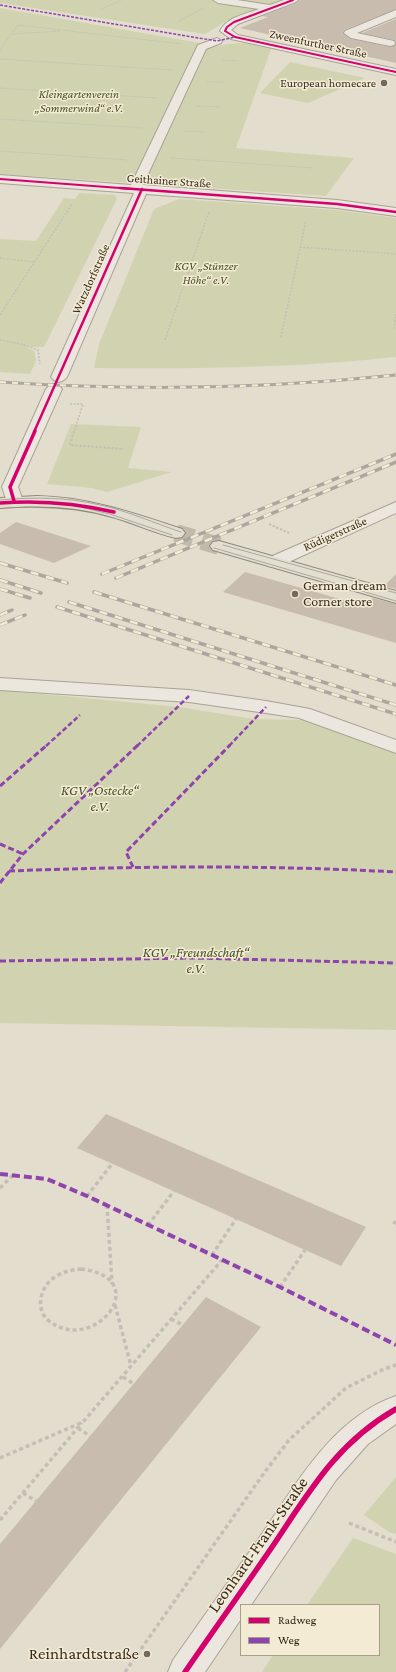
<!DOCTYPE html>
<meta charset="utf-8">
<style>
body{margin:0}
#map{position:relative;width:396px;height:1672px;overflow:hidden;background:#e3ddcd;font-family:"Crimson Pro",serif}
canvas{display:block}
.legend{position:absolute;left:240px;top:1604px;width:140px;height:52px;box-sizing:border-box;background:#f4ebd4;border:1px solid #a89e8c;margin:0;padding:5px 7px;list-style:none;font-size:12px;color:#372b1f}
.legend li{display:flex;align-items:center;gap:8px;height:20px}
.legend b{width:20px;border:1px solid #a89e8c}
</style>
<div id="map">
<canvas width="396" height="1672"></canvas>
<ul class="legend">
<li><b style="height:5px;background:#d6006c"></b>Radweg</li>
<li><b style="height:5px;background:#8e44ad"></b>Weg</li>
</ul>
</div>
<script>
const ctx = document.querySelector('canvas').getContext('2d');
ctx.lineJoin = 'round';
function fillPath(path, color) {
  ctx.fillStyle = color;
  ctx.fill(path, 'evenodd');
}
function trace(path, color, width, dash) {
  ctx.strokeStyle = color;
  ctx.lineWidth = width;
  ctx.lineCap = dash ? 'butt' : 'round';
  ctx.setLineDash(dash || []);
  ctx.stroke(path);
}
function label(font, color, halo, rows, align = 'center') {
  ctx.font = font + ' "Crimson Pro",serif';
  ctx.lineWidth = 3;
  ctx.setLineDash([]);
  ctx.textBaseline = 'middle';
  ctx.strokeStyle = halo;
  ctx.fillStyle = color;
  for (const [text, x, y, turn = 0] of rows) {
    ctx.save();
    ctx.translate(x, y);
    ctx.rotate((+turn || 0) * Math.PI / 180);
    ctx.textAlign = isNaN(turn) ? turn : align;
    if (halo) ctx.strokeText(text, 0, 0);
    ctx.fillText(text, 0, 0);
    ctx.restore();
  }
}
const green = new Path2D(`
 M0,0H282L227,21L205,34L0,3Z
 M0,8L217,46C241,41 248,43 271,49L236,148L354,158L326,196L0,174Z
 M290,62L365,78L308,103L260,93Z
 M79,193L115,195L117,199L44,347H26L34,351L36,361L30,374L0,372V239L36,241L64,198L75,199Z
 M179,199L337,210L396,218V357C296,368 195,369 94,368L99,344L154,209Z
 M71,424L141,427L128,468L172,472L107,492L92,488L47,484Z
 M0,690L179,707L254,719L304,720L396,754V1030L0,1023Z
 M396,1477V1534L389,1532L364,1515Z
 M353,1538L396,1554V1672H262L273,1655H379V1605H307Z`);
const building = new Path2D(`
 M300,0H396V9L344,30L343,33L351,39L390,47L396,44V63L240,28L268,17L262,16L297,3Z
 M396,19V42L394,40L362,33Z
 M16,522L91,546L54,563L0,544V533Z
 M245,572L364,606L373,598L396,604V643L223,592Z
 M396,574V589L384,586Z
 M106,1114L366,1227L341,1266L77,1148Z
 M206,1297L261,1327L0,1649V1544Z`);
const majorTunnel = new Path2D(`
 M176,533L219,546`);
const pathFar3 = new Path2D(`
 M102,9L121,0
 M179,21L204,8
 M12,34L60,31
 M0,50L18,25L182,44
 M0,59L171,70
 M222,60L239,61
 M207,82H223
 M0,88L157,98
 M196,106L221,107
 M0,119L143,128
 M184,131L203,132
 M0,151L128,160
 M171,158L313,168`);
const pathFar2 = new Path2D(`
 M300,247L396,254
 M0,258L35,262
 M0,315L72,204
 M394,329L396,314
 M281,337L306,220
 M0,340L21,344L38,350L40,364
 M165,340L209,212
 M70,404H83L74,432`);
const pathFar1 = new Path2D(`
 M74,431L70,445L124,449
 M269,524L289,533`);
const path = new Path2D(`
 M0,1188L13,1175
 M87,1196L112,1164
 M107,1205L112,1284
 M393,1222L396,1223
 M148,1225L174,1191
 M212,1255L236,1219
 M81,1269C156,1278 94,1356 49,1321C35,1310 40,1289 52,1279C61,1272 71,1270 81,1269Z
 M280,1287L305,1250
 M115,1305L131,1366
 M171,1319L183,1325
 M123,1377L134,1384
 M78,1428L90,1436
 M0,1458L83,1422L222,1260
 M23,1493L36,1501
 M0,1520L82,1423
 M349,1523L396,1542
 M125,1672L264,1473L289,1440L346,1388L384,1369L396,1365`);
const minor = new Path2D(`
 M213,0H237L270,5L284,0H298L296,2L238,24L231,30L238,35L396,69V75L231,39L220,31C227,17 246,14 259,9L218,3Z
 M396,10V17L357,33L394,41L395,43L394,45L390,46L351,38L344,33L345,31Z
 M217,38L222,41L221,43L206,49L143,185L337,200L396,208V216L337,208L146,194L67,377L64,380L59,382L54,380L51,377L134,193L0,183V175L131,185L197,47L198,45Z
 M54,384L59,386L62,389L18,487L23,501L20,505L14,506L8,505L2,487L46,389L49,386Z
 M396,502V513L280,566L274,567L268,566L265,562L268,558Z
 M0,678L189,690L266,701L310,709L396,740V753L299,718L266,713L189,702L0,690Z
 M396,1396V1424L368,1444L336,1480L251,1605H241V1619L205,1672H168L173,1660C201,1620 229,1581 257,1541C295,1487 330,1419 396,1396Z`);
const major = new Path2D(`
 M37,496C88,497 134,513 182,529L185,533L182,537L176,538C154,533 134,523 112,517C75,506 38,505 0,508V498Z
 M219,541L396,591V603L213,550L210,546L213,542Z`);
const tram = new Path2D(`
 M0,500C34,497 67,497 100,505C128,511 154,523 181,532
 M84,508L110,514L172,535
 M223,545L396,593
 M214,548L396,601`);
const railFar1 = new Path2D(`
 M0,382C133,391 264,389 396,375`);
const rail = new Path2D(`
 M0,563L67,583
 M102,574L396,454
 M116,578L396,462
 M0,580L41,593
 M0,589L30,598
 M94,592L396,685
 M69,602L396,705
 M57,607L396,714
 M0,615L12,610
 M0,625L25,615`);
const quietFar3 = new Path2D(`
 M0,5L217,41L235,37`);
const quietFar2 = new Path2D(`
 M46,746L80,715
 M137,746L189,696
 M229,746L266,707`);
const quietFar1 = new Path2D(`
 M0,786L47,745
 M0,844L23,854
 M133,867L126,852L230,745
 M9,871C138,866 267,865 396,872
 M0,883L23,854L138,745
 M0,961L192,958L396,963`);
const quiet = new Path2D(`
 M0,1174L47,1179L87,1196L280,1287L396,1345`);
const cyclewayFar3 = new Path2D(`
 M293,0L234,22L227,27L225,31L235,37L396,72
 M0,179L133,189`);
const cyclewayFar2 = new Path2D(`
 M120,188L337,204L396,212
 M34,432L142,189`);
const cyclewayFar1 = new Path2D(`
 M14,501L10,487L35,431
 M0,503C39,500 76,503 114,512`);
const cycleway = new Path2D(`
 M185,1672C213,1631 242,1591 270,1550C308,1494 335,1444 396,1409`);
const markers = [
 [384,83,4,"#73695c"],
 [295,594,4,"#73695c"],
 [147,1654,4,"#73695c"]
];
const farStreetnames = [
 ["Zweenfurther Straße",318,44,12],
 ["Geithainer Straße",169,181,4],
 ["Watzdorfstraße",91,279,-66],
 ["Rüdigerstraße",335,534,-24]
];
const farPoinames = [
 ["European homecare",376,83]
];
const farParknames = [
 ["Kleingartenverein",79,94],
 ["„Sommerwind“ e.V.",79,108],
 ["KGV „Stünzer",206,266],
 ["Höhe“ e.V.",206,280]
];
const poiNames = [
 ["German dream",303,586],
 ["Corner store",303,602]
];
const parkNames = [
 ["KGV „Ostecke“",100,791],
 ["e.V.",100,807],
 ["KGV „Freundschaft“",196,953],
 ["e.V.",196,969]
];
const nearStreetnames = [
 ["Leonhard-Frank-Straße",258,1545,-55]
];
const nearPoinames = [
 ["Reinhardtstraße",139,1654]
];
fillPath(green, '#d1d3b0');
fillPath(building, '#c7bcae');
trace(majorTunnel, '#c1b9aa', 18, [18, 9]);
trace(minor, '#a8a297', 2);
trace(major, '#8e887d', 2);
trace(pathFar3, '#c4bfb6', 1, [1.5, 1]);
trace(pathFar2, '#c4bfb6', 1.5, [2, 1.5]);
trace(pathFar1, '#c4bfb6', 2, [2.5, 1.5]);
trace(path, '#c4bfb6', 3.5, [4, 3]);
fillPath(minor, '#ece7de');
fillPath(major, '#e2ded0');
trace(tram, '#aba79e', 1);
trace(railFar1, '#aba79e', 3);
trace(rail, '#aba79e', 3.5);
trace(railFar1, '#f4ebd4', 2, [6]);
trace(rail, '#f4ebd4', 2.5, [8]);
trace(quietFar3, '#8e44ad', 1.5, [3, 1.5]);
trace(quietFar2, '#8e44ad', 2.5, [5, 2.5]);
trace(quietFar1, '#8e44ad', 3, [6, 3]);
trace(quiet, '#8e44ad', 4, [8, 4]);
trace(cyclewayFar3, '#d6006c', 2);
trace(cyclewayFar2, '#d6006c', 2.5);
trace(cyclewayFar1, '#d6006c', 3.5);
trace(cycleway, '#d6006c', 5.5);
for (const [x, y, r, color] of markers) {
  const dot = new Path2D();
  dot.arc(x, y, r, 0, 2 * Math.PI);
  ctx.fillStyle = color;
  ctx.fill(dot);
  trace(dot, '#f4ebd4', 1.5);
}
label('12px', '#372b1f', '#f4ebd4', farStreetnames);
label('12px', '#372b1f', '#f4ebd4', farPoinames, 'right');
label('italic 12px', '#465226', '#f4ebd4', farParknames);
label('14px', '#372b1f', '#f4ebd4', poiNames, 'left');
label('italic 14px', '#465226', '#f4ebd4', parkNames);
label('17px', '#372b1f', '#f4ebd4', nearStreetnames);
label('17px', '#372b1f', '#f4ebd4', nearPoinames, 'right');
</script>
